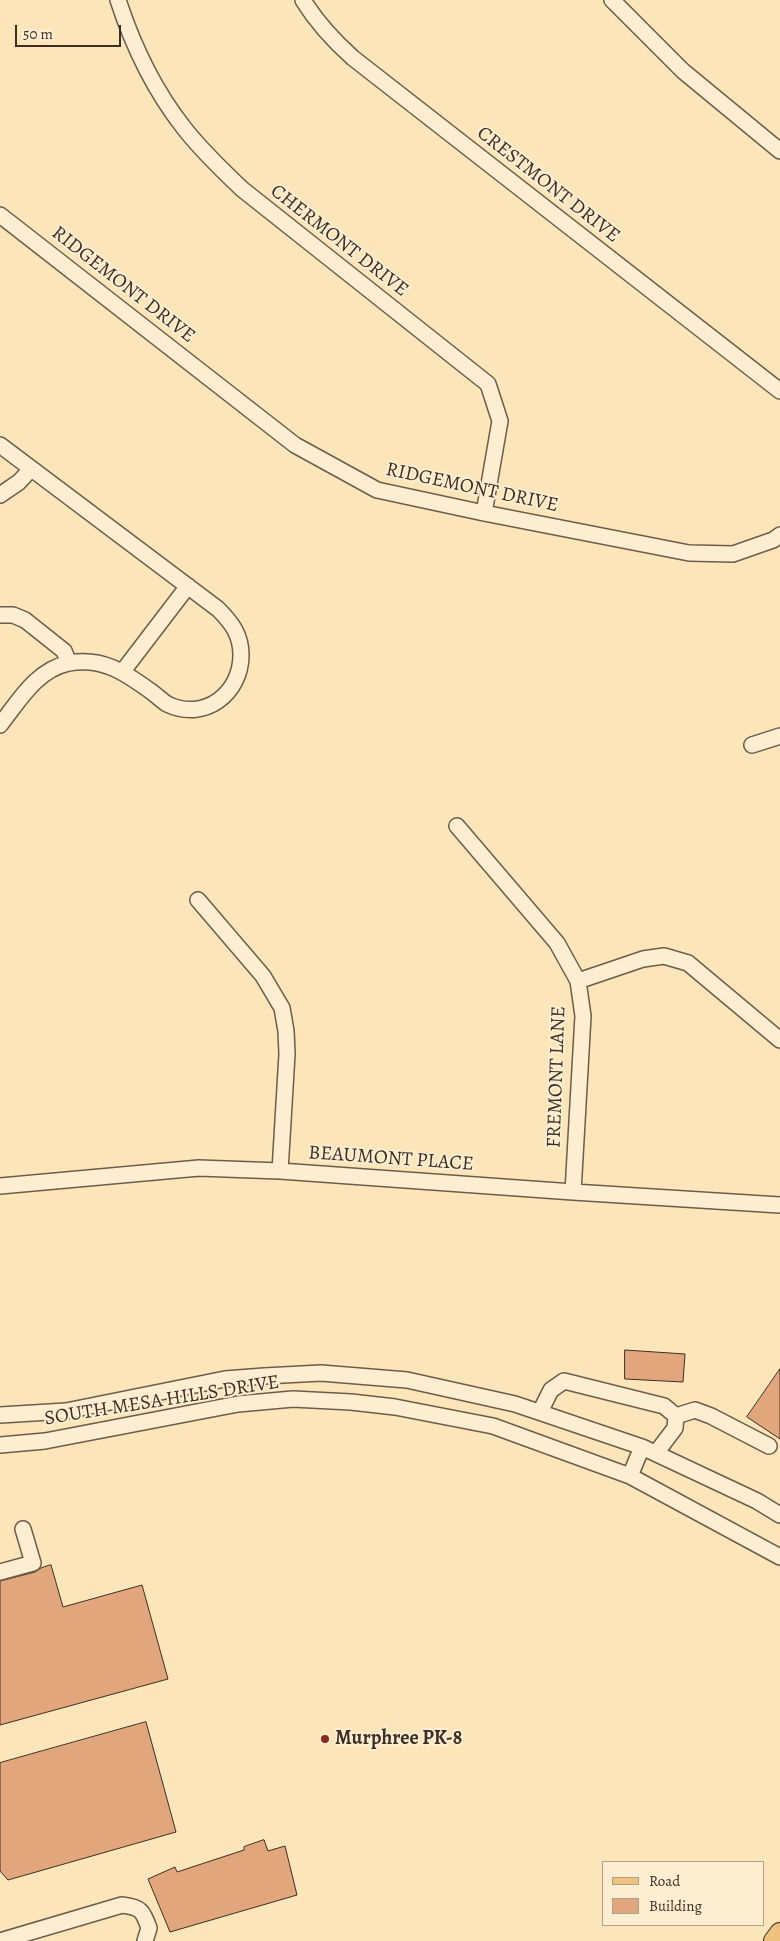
<!DOCTYPE html>
<style>
body{margin:0}
#map{position:relative;width:780px;height:1941px;overflow:hidden;background:#fce5b8;font-family:Alegreya,serif}
canvas{display:block}
.legend{position:absolute;left:602px;top:1861px;width:162px;height:65px;box-sizing:border-box;background:#fdeed1;border:1px solid #b0a18c;margin:0;padding:6px 9px;list-style:none;font-size:15px;color:#3d2e25}
.legend li{display:flex;align-items:center;gap:10px;height:25px}
.legend b{width:25px;border:1px solid #b0a18c}
.scale{position:absolute;left:15px;top:25px;width:106px;height:22px;box-sizing:border-box;border:2px solid #3d2e25;border-top:0;padding-left:6px;font-size:15px;line-height:18px;white-space:nowrap;color:#3d2e25;-webkit-text-stroke:4px #fdeed1;paint-order:stroke}
</style>
<div id="map">
<canvas width="780" height="1941"></canvas>
<ul class="legend">
<li><b style="height:6px;background:#eec27c"></b>Road</li>
<li><b style="height:14px;background:#e2a67d"></b>Building</li>
</ul>
<div class="scale">50 m</div>
</div>
<script>
const ctx = document.querySelector('canvas').getContext('2d');
ctx.lineJoin = 'round';
function fillPath(path, color) {
  ctx.fillStyle = color;
  ctx.fill(path, 'evenodd');
}
function trace(path, color, width, dash) {
  ctx.strokeStyle = color;
  ctx.lineWidth = width;
  ctx.lineCap = dash ? 'butt' : 'round';
  ctx.setLineDash(dash || []);
  ctx.stroke(path);
}
function label(font, color, halo, rows, align = 'center') {
  ctx.font = font + ' Alegreya,serif';
  ctx.lineWidth = 4;
  ctx.setLineDash([]);
  ctx.textBaseline = 'middle';
  ctx.strokeStyle = halo;
  ctx.fillStyle = color;
  for (const [text, x, y, turn = 0] of rows) {
    ctx.save();
    ctx.translate(x, y);
    ctx.rotate((+turn || 0) * Math.PI / 180);
    ctx.textAlign = isNaN(turn) ? turn : align;
    if (halo) ctx.strokeText(text, 0, 0);
    ctx.fillText(text, 0, 0);
    ctx.restore();
  }
}
const building = new Path2D(`
 M625,1350L685,1354L683,1382L625,1379Z
 M780,1369V1439L747,1417Z
 M51,1565L63,1607L142,1585L168,1679L0,1725V1581L35,1572L41,1568Z
 M146,1722L176,1832L8,1880L0,1871V1763Z
 M264,1840L268,1851L285,1846L297,1895L170,1932L148,1879L175,1867L177,1872L244,1850V1847Z`);
const minor = new Path2D(`
 M118,0C133,46 154,90 184,128C201,150 222,170 242,189L488,384L500,421L484,513
 M303,0C317,23 333,40 353,58L780,391
 M612,0L683,71L780,151
 M0,215L295,445L377,490L484,513L689,553L733,554L773,540L780,535
 M0,445L218,609C232,623 241,635 241,655C241,694 204,722 167,704C161,700 155,694 149,690C124,672 102,657 69,663C36,670 19,701 0,725
 M0,495L19,482L31,469
 M0,615H13L25,620L64,651L69,663
 M123,671L188,586
 M752,745L780,736
 M457,826L557,943L578,981L583,1016L573,1192
 M198,900L263,976L282,1008L286,1031L287,1054L280,1171
 M578,981L643,959L664,956L688,963L780,1040
 M0,1186L199,1168L280,1171L573,1192L780,1205
 M540,1412L551,1390L564,1381L664,1406L676,1416L675,1428L656,1453
 M0,1415L66,1411L225,1379L264,1376L321,1373L407,1380L515,1404L642,1447L757,1501L780,1515
 M676,1416L695,1410L711,1416L769,1446
 M0,1445L45,1441L238,1404L293,1399L351,1402L395,1407L493,1426L630,1476L780,1557
 M630,1476L642,1447
 M0,1572L33,1563L23,1529
 M0,1941L122,1905C141,1907 143,1911 149,1928L145,1941`);
const major = new Path2D(`
 M774,1941L780,1933`);
const markers = [
 [325,1739,5,"#8f2418"]
];
const streetNames = [
 ["CRESTMONT DRIVE",548,185,38],
 ["CHERMONT DRIVE",339,241,38],
 ["RIDGEMONT DRIVE",123,285,38],
 ["RIDGEMONT DRIVE",472,488,12],
 ["FREMONT LANE",557,1077,-88],
 ["BEAUMONT PLACE",391,1159,4],
 ["SOUTH MESA HILLS DRIVE",162,1401,-9]
];
const poiNames = [
 ["Murphree PK-8",335,1739]
];
fillPath(building, '#e2a67d');
trace(building, '#3d2e25', 1);
trace(minor, '#6d5c4a', 18);
trace(major, '#3d2e25', 22);
trace(minor, '#fdeed1', 15);
trace(major, '#eec27c', 20);
for (const [x, y, r, color] of markers) {
  const dot = new Path2D();
  dot.arc(x, y, r, 0, 2 * Math.PI);
  ctx.fillStyle = color;
  ctx.fill(dot);
  trace(dot, '#fdeed1', 2);
}
label('20px', '#3d2e25', '#fdeed1', streetNames);
label('bold 20px', '#3d2e25', '#fdeed1', poiNames, 'left');
</script>
